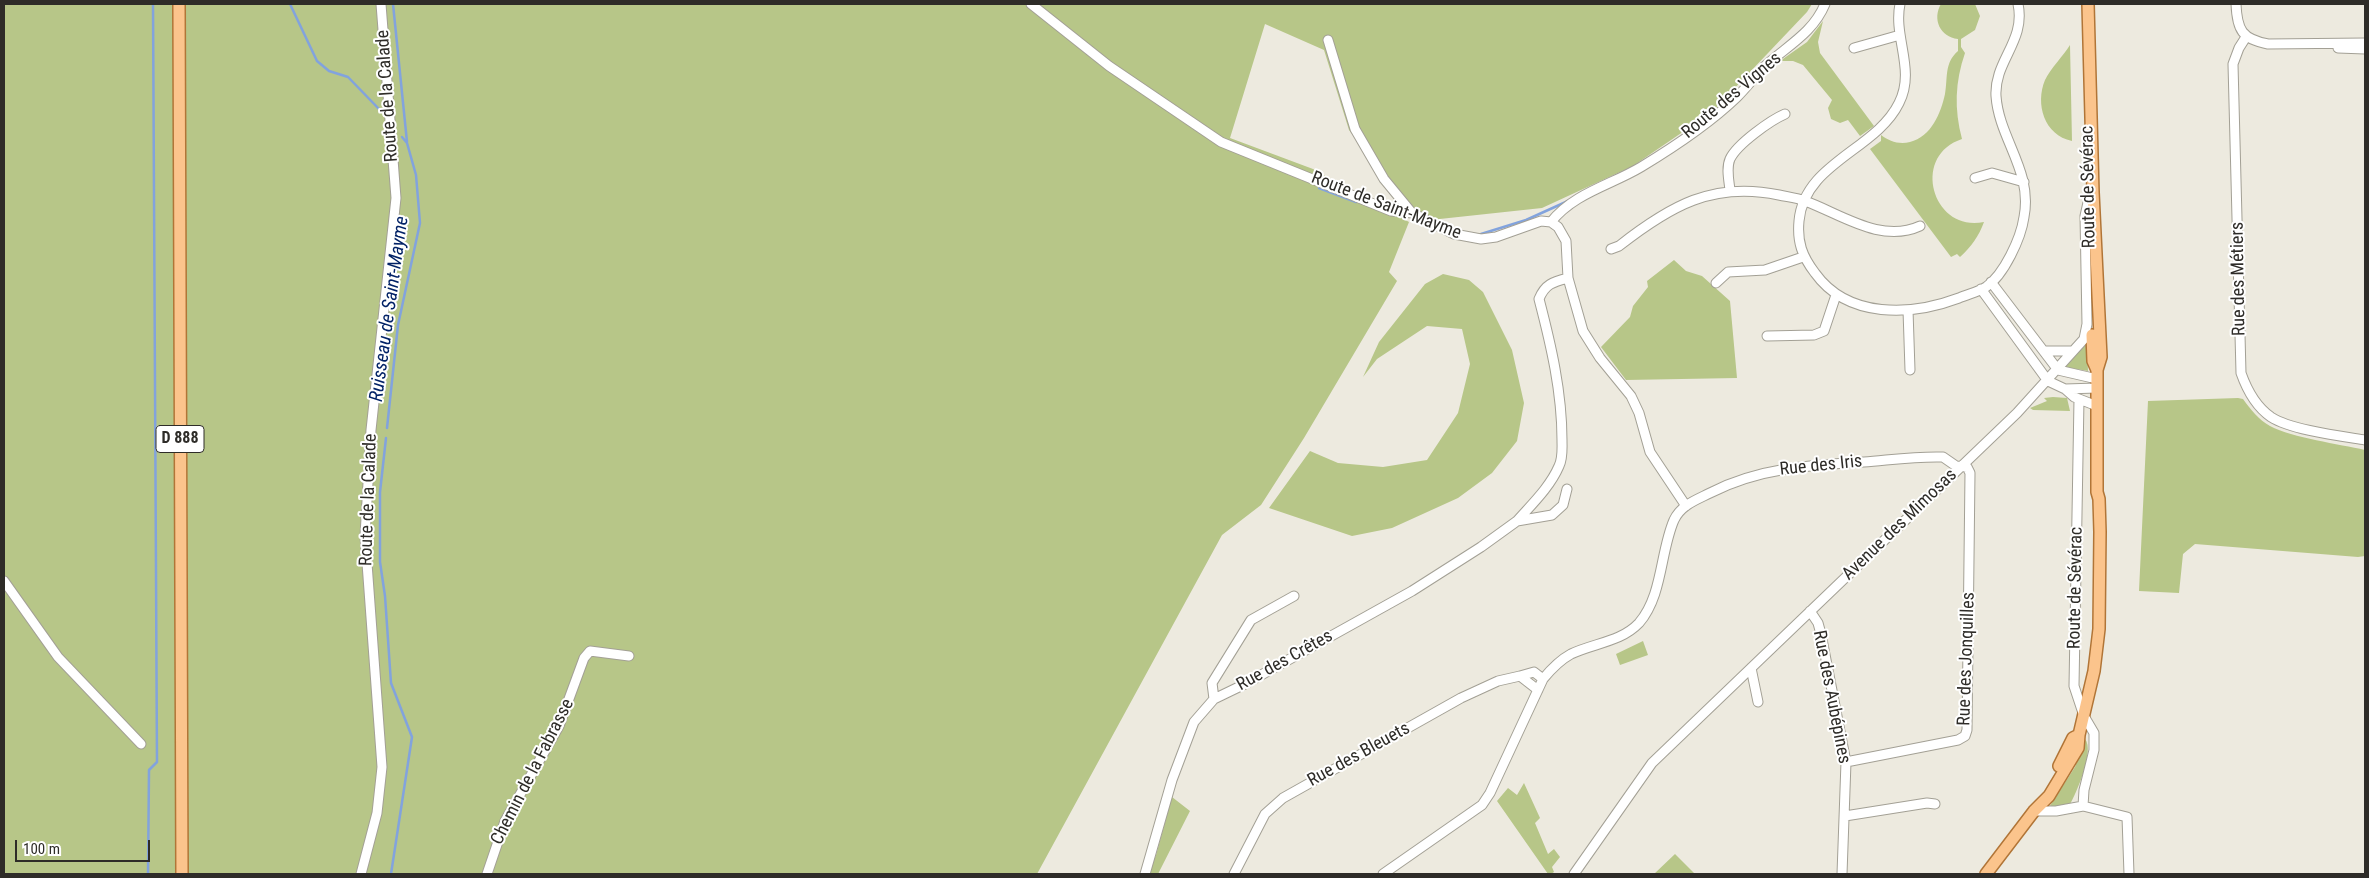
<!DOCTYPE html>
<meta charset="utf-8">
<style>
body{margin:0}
#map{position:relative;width:2369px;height:878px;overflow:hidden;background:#edeadf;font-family:"Roboto Condensed",sans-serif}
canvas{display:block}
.frame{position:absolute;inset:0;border:5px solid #2e2c28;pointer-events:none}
.scale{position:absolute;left:15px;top:840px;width:135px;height:22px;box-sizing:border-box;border:2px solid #2e2c28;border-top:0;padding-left:6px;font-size:15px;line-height:18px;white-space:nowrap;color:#2e2c28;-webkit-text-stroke:4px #fff;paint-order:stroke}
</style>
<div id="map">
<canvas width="2369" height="878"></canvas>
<div class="frame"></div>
<div class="scale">100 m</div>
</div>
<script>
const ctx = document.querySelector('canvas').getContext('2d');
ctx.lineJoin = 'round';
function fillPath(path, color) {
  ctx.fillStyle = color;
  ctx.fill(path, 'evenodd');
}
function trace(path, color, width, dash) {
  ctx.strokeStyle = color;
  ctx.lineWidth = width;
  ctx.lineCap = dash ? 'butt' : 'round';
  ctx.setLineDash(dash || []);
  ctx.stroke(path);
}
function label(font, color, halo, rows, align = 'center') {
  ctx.font = font + ' "Roboto Condensed",sans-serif';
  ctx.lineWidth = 4;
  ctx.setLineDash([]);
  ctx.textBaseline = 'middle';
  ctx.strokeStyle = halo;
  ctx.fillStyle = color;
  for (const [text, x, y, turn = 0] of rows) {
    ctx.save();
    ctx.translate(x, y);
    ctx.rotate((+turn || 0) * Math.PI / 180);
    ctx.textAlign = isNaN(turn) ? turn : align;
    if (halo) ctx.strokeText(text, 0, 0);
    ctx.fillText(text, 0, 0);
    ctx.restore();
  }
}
const green = new Path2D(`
 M4,4H1812L1807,12L1712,112L1633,166L1542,208L1421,221L1349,130L1324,50L1265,24L1230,138L1313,169L1409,222L1389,272L1397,281L1304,438L1261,505L1222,535L1037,874H4Z
 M1941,4H1975L1980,16L1975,30L1961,39V47L1965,53C1955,82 1954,109 1962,139C1910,156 1933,233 1984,222C1979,236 1971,247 1960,257L1957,254L1951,257L1870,149L1881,141V135C1889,141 1899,145 1910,142C1931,137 1941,113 1945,94C1948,78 1944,63 1958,51V39C1940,37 1932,19 1941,4Z
 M1823,21L1818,42L1820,53L1874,126L1860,136L1848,120L1840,123L1831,119L1828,108L1832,100L1803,65L1793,61H1780L1807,42Z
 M2070,45L2072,141C2044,135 2035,104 2045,80C2051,68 2063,56 2070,45Z
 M1674,260L1686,271L1702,276L1730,301L1737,378L1626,380L1601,347L1630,317L1633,306L1648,287L1647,281Z
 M1443,274L1469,280L1483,292L1512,350L1524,403L1517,441L1492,473L1458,498L1392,528L1352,536L1269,508L1310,451L1338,463L1383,467L1427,460L1458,413L1470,364L1462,329L1427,326L1377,359L1363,377L1379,342L1425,284Z
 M2087,343L2088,371L2064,367Z
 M2053,397L2067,398L2070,411L2033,410L2030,408L2047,401L2044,398Z
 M2238,398L2243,399C2250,409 2259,420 2270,426C2293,438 2339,444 2365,450V556L2358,557L2195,544L2183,554L2179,593L2139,591L2148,401Z
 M1643,641L1648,655L1620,665L1616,654Z
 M2085,739C2095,751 2076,794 2069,806L2048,809L2075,767Z
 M1524,783L1540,818L1535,823L1548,854L1554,849L1560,857L1552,867L1554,872L1551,874H1548L1497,801L1508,788L1517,795Z
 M1172,797L1190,811L1158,874H1147L1156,855Z
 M1675,854L1695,874H1654Z`);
const stream = new Path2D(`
 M290,4L317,61L329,71L348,77L379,109
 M393,4L407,142
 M1786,44L1801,31
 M1319,188L1356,202
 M1481,234L1526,220L1568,201
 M387,428L398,325L420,223L416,175L407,143L402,137
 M386,438L380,492V562L385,596L391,683L412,737L391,874
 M148,874L149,770L157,762L153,4`);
const minor = new Path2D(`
 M1031,4L1109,66L1221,142L1391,211L1412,213L1454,234L1481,239L1496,237L1541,221L1551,222L1558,227L1566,241L1568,278L1583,331L1600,358L1631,396L1639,413L1650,452L1686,506
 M1900,4C1893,37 1916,70 1899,103C1876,150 1804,163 1799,221C1797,242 1802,256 1815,273C1848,319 1911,316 1959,298C1968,294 1978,292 1986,287C2004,275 2021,238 2024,217C2033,171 1999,139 1996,96C1994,61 2026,41 2018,4
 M2236,4C2237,30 2242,39 2268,44L2365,43
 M2246,37L2239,48L2233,64L2241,373C2247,390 2255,406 2271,417C2291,430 2340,436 2365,440
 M1328,40L1355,129L1384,179L1412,213
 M1854,48L1900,35
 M2338,48L2365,49
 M1975,178L1992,173L2024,182
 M1730,190C1729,181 1726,168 1730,159C1737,144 1771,120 1785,114
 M1551,222C1574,193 1611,185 1641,167C1674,147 1709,124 1737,97C1747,87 1755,76 1765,66C1787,46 1813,33 1825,4
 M1611,249L1619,246C1670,206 1713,181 1779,195C1788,197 1797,198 1805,201C1841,214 1881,244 1920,226
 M1991,282L2058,370
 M1716,283L1728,272L1765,270L1803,257
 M1981,289L2048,381L2065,389L2074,397L2097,406
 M1908,310L1910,370
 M1767,336L1814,335L1824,331L1836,295
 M2044,351H2073
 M2058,370L2097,379
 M2065,389L2097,388
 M2079,399L2074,686L2084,716L2094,733V750L2084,790L2083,806L2127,817L2129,874
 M1517,521C1532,504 1550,487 1559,466C1563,458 1562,448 1562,440C1562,392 1551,345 1539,299C1545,284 1553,282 1568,278
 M4,581L58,657L141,744
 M1810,611L1818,623L1821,634L1846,762L1842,874
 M1751,668L1758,702
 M1538,690L1520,676L1534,672L1543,679
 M1214,699L1212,683L1251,620L1294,596
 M2034,811H2056L2083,806
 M1845,816L1927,803L1935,804
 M361,874L377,813L382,767L365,536L371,430L396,198L381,4
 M487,874L505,821L559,726L584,658L590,651L629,656
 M1145,874L1172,780L1194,722L1214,699L1245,684L1412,591L1481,547L1517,521L1552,515L1563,505L1567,489
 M1234,874L1265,814L1283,798L1461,698L1498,681L1520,676
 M1383,874L1482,805L1490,793L1543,679C1552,668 1560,660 1571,654C1594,643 1621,642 1639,623C1663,595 1660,552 1674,520C1681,505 1696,500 1710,493C1758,468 1810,465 1864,462C1890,460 1917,456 1943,457L1956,466L1967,467L1970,473L1967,730L1965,736L1958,740L1846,762
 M1574,874L1652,763L2017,413L2084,339L2087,324L2085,216L2089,198`);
const major = new Path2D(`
 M179,4L182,874
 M2092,335L2093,361L2097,370
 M2059,766L2073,738L2079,735
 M1986,874L2034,811L2049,796L2078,748L2079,735L2094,671L2099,629L2100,532L2099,499L2097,492V370L2101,357L2093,192L2088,4`);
const shields = [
 [180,439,48]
];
const shieldNames = [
 ["D 888",180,439]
];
const streetNames = [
 ["Route de la Calade",388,96,-94],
 ["Route des Vignes",1732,96,-40],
 ["Route de Sévérac",2089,187,-91],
 ["Route de Saint-Mayme",1386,206,21],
 ["Rue des Métiers",2239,279,-91],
 ["Rue des Iris",1821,466,-6],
 ["Route de la Calade",369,500,-88],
 ["Avenue des Mimosas",1900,525,-44],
 ["Route de Sévérac",2076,588,-89],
 ["Rue des Jonquilles",1967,659,-88],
 ["Rue des Crêtes",1285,661,-29],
 ["Rue des Aubépines",1831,697,79],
 ["Rue des Bleuets",1359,755,-29],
 ["Chemin de la Fabrasse",533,772,-63]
];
const waterNames = [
 ["Ruisseau de Saint-Mayme",390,309,-82]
];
fillPath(green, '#b7c688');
trace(stream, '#82a3dd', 2.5);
trace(minor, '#a3a095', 11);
trace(major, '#b17537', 14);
trace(minor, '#fff', 9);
trace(major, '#fbc48c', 11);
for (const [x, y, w] of shields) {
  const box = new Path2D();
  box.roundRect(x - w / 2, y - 13.5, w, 27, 4);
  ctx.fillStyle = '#fff';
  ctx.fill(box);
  trace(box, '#2e2c28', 1);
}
label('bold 16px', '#2e2c28', null, shieldNames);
label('18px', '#2e2c28', '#fff', streetNames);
label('italic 19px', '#022266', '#fff', waterNames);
</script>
